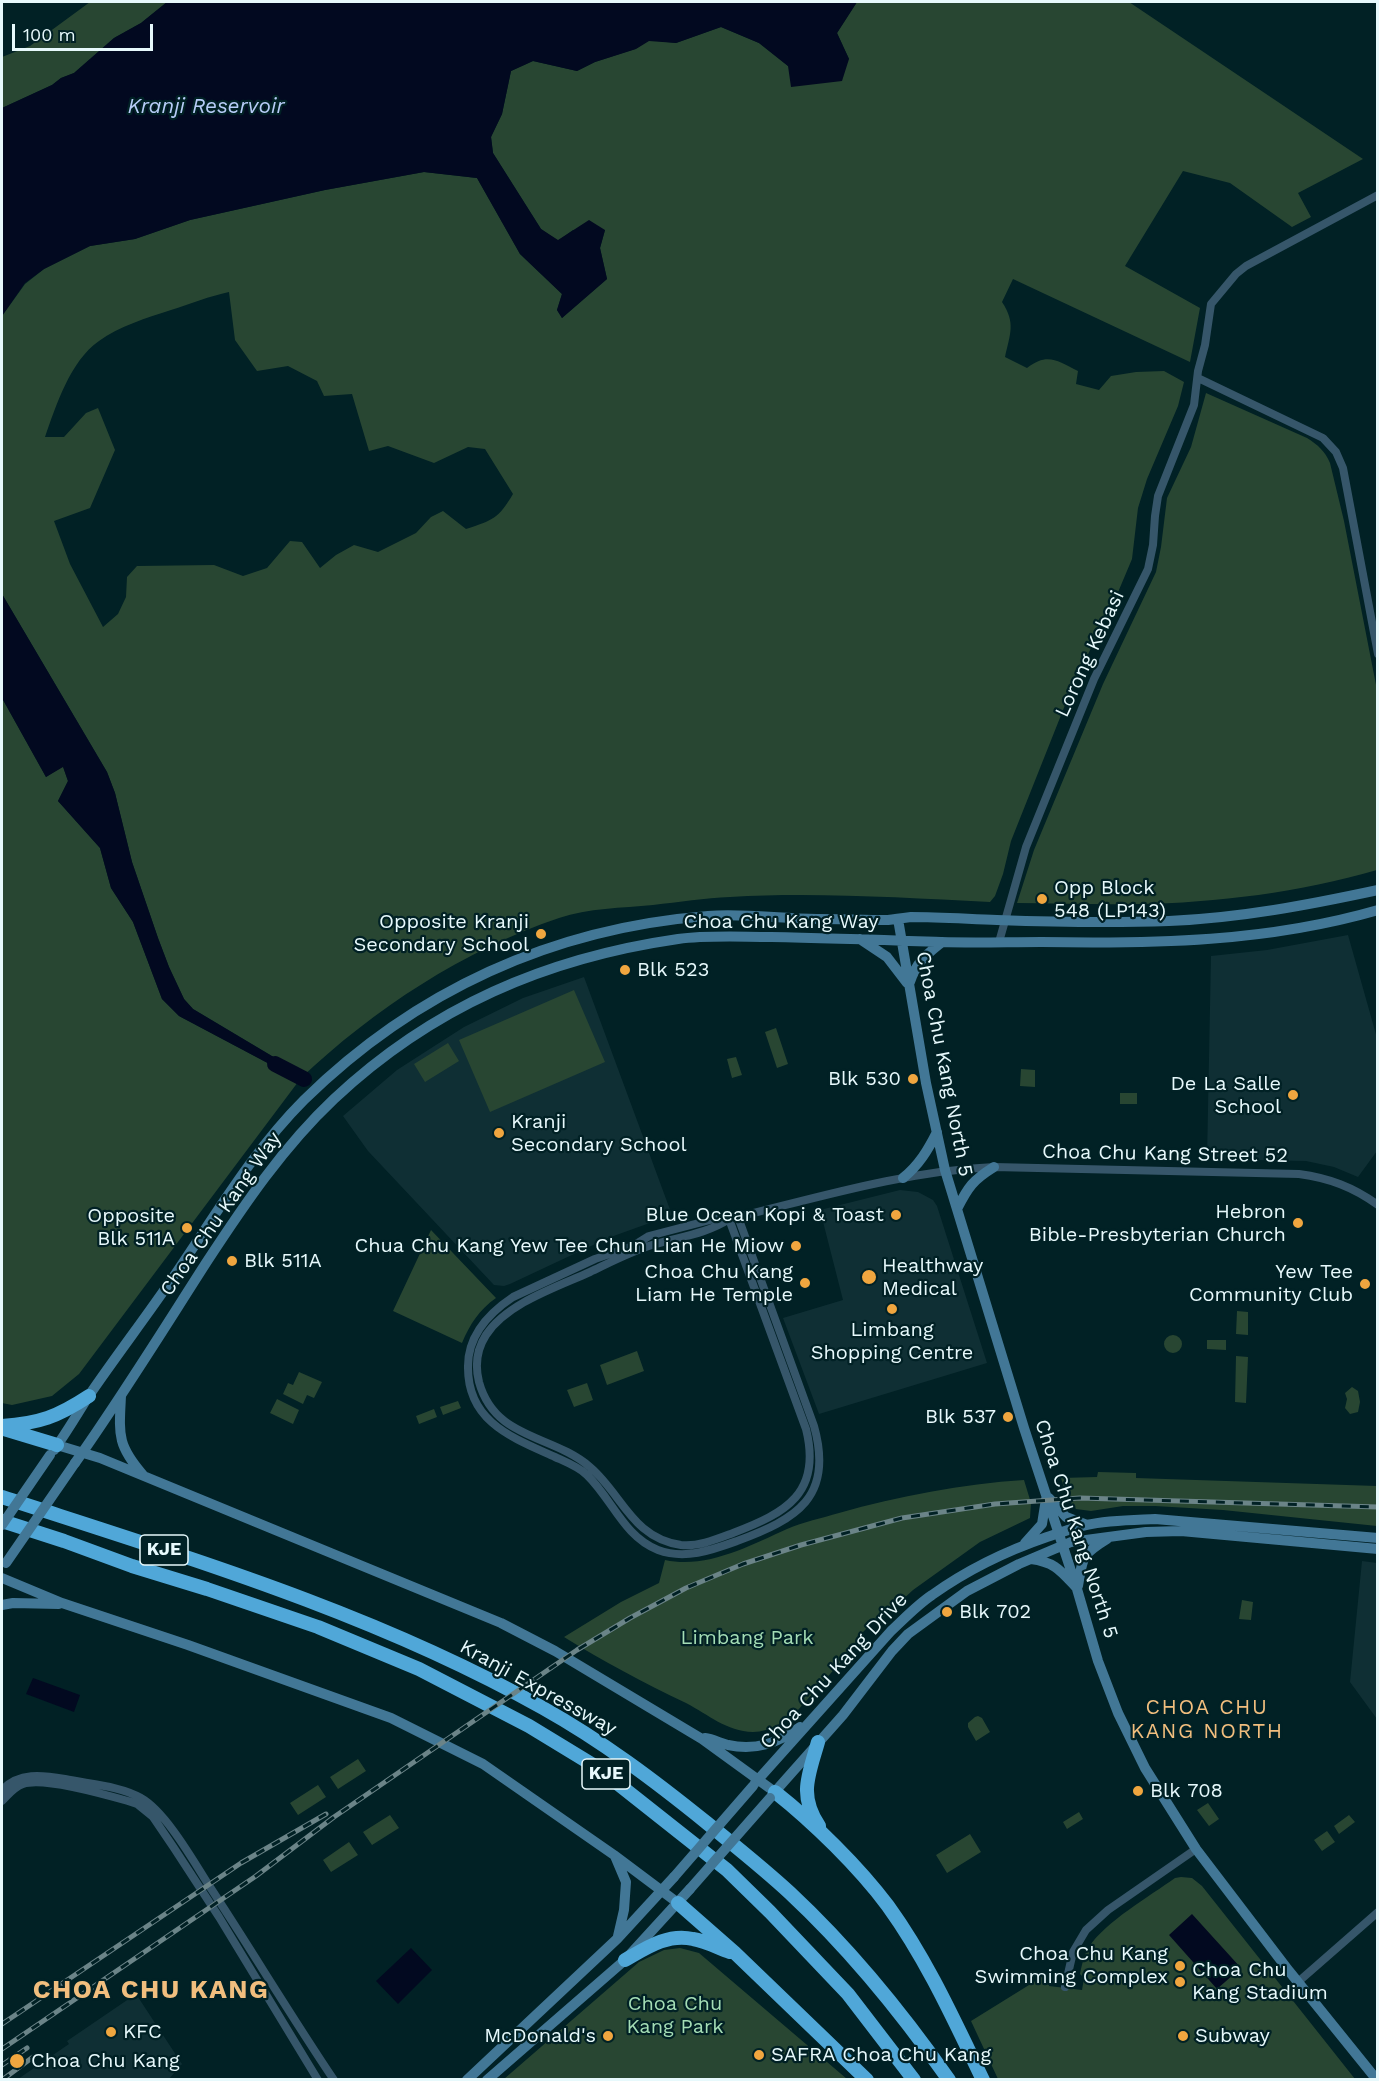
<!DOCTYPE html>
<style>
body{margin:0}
#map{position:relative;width:1379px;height:2081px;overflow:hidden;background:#012125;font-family:"Work Sans",sans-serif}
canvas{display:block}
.frame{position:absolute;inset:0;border:3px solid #e7f9fc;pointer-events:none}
.scale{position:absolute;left:12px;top:24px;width:141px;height:27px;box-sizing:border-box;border:3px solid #e7f9fc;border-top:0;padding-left:8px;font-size:18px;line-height:21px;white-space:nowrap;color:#e7f9fc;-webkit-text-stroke:4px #012125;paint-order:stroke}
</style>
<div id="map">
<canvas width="1379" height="2081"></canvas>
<div class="frame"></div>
<div class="scale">100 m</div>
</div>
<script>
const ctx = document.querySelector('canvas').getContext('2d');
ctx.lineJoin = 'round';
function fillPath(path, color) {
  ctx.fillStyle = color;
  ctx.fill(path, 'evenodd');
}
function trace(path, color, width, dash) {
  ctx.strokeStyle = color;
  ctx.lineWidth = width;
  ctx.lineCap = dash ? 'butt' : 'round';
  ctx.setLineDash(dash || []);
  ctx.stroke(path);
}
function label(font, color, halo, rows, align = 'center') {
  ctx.font = font + ' "Work Sans",sans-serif';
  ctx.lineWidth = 4.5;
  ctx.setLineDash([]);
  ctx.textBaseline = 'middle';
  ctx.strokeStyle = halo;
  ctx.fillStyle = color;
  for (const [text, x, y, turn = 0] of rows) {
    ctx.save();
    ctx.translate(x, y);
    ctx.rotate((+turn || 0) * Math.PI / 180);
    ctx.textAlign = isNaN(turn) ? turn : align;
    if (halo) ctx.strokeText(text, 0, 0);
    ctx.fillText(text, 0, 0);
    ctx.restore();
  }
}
const built = new Path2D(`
 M1348,935L1377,1038V1151L1358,1177L1334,1167L1306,1161L1207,1159L1211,956L1267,950Z
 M584,977L672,1215L608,1238L510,1284L504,1286L494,1285L368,1151L343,1116L397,1070L464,1027L523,998Z
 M900,1190L918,1192L933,1200L937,1206L987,1363L819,1414L783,1318L843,1300L820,1210Z
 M1362,1561L1377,1563V1719L1350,1682Z
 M136,1994L182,2064L169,2079H18L69,2044L67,2041Z`);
const green = new Path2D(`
 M90,2H167L141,23L114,38L74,73L61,78L52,85L2,108V57L30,46Z
 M857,2H1129L1363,159L1298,193L1311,217L1292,227L1230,183L1183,171L1125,266L1200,308L1190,362L1013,279L1002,302C1016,323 1010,334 1005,357L1027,368C1048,352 1057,361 1078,371L1076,384L1099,390L1111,376L1136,372L1164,371L1184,382L1178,406L1147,479L1138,508L1132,559L1116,597L1073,685L1011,841L1003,874L995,896L990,902C903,898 817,892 730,897C705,898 679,902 653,905C622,908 588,908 559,918C464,950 374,1009 301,1078L79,1374L52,1396L12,1405L2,1403V698L46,777L63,766L68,781L58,801L100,848L111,888L133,922L162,999L179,1016L294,1077L297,1071L193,1009L184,999L169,967L158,938L132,862L115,793L107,772L2,594V316L25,284L44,269L90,246L135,239L190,220L325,190L424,172L477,178L520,254L562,294L557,310L562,318L607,279L600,248L605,230H573L558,241L541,229L493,153L491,137L502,114L511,71L533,61L577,71L595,62L635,49L649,40L676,43L721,27L759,43L788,66L849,59L837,33ZM229,292L235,340L257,371L288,366L317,381L324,396L352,394L369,451L388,446L434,463L468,447L485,449L513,494C498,519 493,520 466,529L443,511L431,517L416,533L378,552L354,545L336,555L320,568L302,542L290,541L267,568L243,576L214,565L137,566L127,577L126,597L118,614L103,627L70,564L54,521L90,508L115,450L98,408L86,413L64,437H45C56,406 70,361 99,341C119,326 147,318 171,310C190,304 210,296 229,292Z
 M1206,393L1307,438C1318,445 1325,451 1330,463L1344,521L1377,690V870C1300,892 1218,903 1137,904C1097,905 1057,903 1017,903L1034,850L1103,684L1156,572L1161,547L1167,498L1191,447Z
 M574,990L605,1062L490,1112L459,1040Z
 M776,1028L788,1064L777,1068L765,1032Z
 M448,1043L459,1061L425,1082L414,1064Z
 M736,1057L742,1075L732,1078L727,1059Z
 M1021,1069L1035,1070V1087L1020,1086Z
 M1120,1093H1137V1104H1120Z
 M431,1230L496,1298C479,1310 470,1324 462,1343L393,1311Z
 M1237,1311L1248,1312V1335L1236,1334Z
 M1164 1344a9 9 0 1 1 18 0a9 9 0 1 1-18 0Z
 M1207,1340H1226V1350L1207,1349Z
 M637,1351L644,1371L607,1385L600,1365Z
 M1236,1356L1248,1357L1246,1403L1235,1402Z
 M299,1372L322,1382L314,1398L307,1395L303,1404L283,1394L288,1383L293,1385Z
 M587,1383L593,1400L574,1407L567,1390Z
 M1352,1387L1358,1391L1360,1402L1358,1412L1350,1414L1345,1408L1347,1399L1345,1393Z
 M277,1399L299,1410L293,1424L270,1413Z
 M458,1401L461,1408L443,1415L440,1407Z
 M434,1409L437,1417L419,1424L416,1416Z
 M1098,1472L1136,1473V1478L1377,1486V1526L1223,1510L1155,1506H1123L1091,1511L1076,1509L1068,1500L1061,1478L1097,1477Z
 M1024,1480L1031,1503L1030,1518L980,1542L913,1590L877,1623L874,1621L861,1634L863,1637L798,1710C785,1721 771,1732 753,1732C726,1731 709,1715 686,1703C644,1683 603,1661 564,1637L621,1602L659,1583L665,1560C707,1569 749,1546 787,1529C803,1522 822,1518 839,1513C899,1496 962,1484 1024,1480Z
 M1242,1600L1253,1602L1251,1620L1239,1619Z
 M978,1716L982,1718L990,1732L976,1741L968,1727V1723L975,1717Z
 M358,1759L366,1771L338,1789L330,1777Z
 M318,1785L326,1797L298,1815L290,1803Z
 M1208,1803L1219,1819L1209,1826L1197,1810Z
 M1079,1812L1083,1819L1067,1829L1063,1822Z
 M390,1815L399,1828L372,1845L363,1832Z
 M1349,1815L1355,1822L1339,1834L1334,1826Z
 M1327,1831L1335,1842L1322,1851L1314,1840Z
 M970,1834L981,1852L947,1873L936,1855Z
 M349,1842L358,1855L331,1872L323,1860Z
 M1181,1877L1192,1878L1202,1886L1355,2079H998L971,2021L1050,1972L1049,1986L1082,1990L1084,1978L1080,1974C1082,1964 1084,1955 1089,1947C1105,1922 1150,1896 1175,1878Z
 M680,1948L699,1953L847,2079H504L639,1962L664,1950Z`);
const water = new Path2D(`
 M167,2H857L837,33L849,59L842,81L791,87L788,66L759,43L721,27L676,43L649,41L636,49L595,62L577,71L533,61L511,71L502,114L491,137L493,153L541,229L558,240L589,220L605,230L600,248L607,279L562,318L557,310L562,294L520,254L477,178L424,172L325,190L190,220L135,239L90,246L44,269L25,283L2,316V108L52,85L61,78L74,73L114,38L141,23Z
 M2,594L107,772L115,793L132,862L158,938L169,967L184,999L193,1009L297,1071L294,1077L179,1016L162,999L133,922L111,888L100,848L58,801L68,781L63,767L46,777L2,698Z
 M33,1678L80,1695L74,1712L26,1694Z
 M1192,1914L1241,1968L1217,1989L1169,1935Z
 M411,1948L432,1970L398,2004L376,1981Z`);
const river = new Path2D(`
 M275,1064L304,1079`);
const street = new Path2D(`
 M1198,378L1323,438L1336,452L1343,468L1378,654
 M999,942L1026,847L1094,679L1148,569L1153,545L1155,516L1158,496L1194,405L1198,371L1205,345L1211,304L1236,274L1246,266L1378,195
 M738,1217L814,1426C834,1497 797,1519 737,1541C712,1550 685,1560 658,1550C624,1537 612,1499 587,1475C579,1467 566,1462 555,1457C513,1438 467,1422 468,1366C468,1336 489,1313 513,1297L595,1259L633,1246L649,1236L714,1219L738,1217C823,1196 907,1171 994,1167L1299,1174C1329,1178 1353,1187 1378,1205
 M729,1219L806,1429C822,1493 786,1513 733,1533C717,1539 698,1547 681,1545C632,1538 622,1494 590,1467C552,1434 495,1440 479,1382C475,1366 477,1349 486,1335C507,1303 557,1287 590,1272C611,1262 630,1252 652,1245C678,1237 707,1234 729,1219Z
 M2,1790C19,1772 42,1775 65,1779C88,1784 121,1786 141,1798C166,1812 194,1862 210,1887C252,1951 291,2016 334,2080
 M2,1801C8,1795 14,1787 23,1784C42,1777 107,1795 128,1801L137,1804L153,1817L174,1848L219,1917L318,2080
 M1298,1982L1378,1912
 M1065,1987L1073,1952L1086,1930L1108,1910L1196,1849`);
const secondary = new Path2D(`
 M898,919L926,1083L945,1170L1024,1428L1077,1589L1098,1661L1118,1713L1145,1768L1196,1849L1289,1971L1377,2080
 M860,939L887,957L907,983
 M910,982C917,961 926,955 942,942
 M903,1178C919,1165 928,1150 937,1132
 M957,1209C968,1187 973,1180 994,1167
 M121,1396C119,1435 117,1445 143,1475
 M57,1445L100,1458L501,1623L555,1651L702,1739L775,1792
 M54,1450C66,1433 77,1415 88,1397C116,1356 146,1317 174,1276C215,1216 252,1152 304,1100C415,991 552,928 708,916C744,913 781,919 817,919C840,919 864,920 888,920C895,919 903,918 911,917C939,917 968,919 997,920C1054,922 1112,923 1169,921C1240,918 1308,905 1378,890
 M75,1463C121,1398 163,1330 206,1263C244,1205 283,1147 334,1099C432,1007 546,958 678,939C708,935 740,937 771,937C828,938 884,940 941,942C974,943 1007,942 1041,942C1155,944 1267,942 1378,910
 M1049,1498L1066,1517L1087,1525
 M1025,1543L1042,1524L1046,1499
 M1031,1559C1054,1562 1060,1570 1075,1586
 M2,1578L62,1603L188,1645L391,1718L483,1764L614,1855L678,1903
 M1078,1586C1083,1557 1081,1555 1107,1539
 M2,1605L13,1603L59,1604
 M705,1738C713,1739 720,1743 728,1745C756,1751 778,1743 800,1727
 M755,1783L891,1631C904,1619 917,1605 932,1595C967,1570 1006,1551 1047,1537C1060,1533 1072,1528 1086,1525C1109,1520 1132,1520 1155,1519L1378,1538
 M772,1795L843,1715L892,1651L908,1634L967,1591L1019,1564L1071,1542L1146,1532L1181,1531L1378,1549
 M615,1856L626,1882L624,1910L618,1936
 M467,2080L617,1939L674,1877
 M487,2080L625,1960L690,1889`);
const highway = new Path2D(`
 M2,1426C40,1423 57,1417 89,1396
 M4,1429L57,1445
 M2,1497C186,1557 374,1613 543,1708C602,1741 655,1781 707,1823C735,1846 763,1868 790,1893C850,1949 902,2013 949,2080
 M2,1521L64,1541L132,1566L207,1589L318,1627L419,1669L529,1726L598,1768L727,1870L770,1912L848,1994L914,2080
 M818,1742C809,1774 798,1795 819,1826
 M775,1792C813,1822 859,1867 888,1906C927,1960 954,2020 983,2080
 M678,1903L735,1953L867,2080
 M625,1960C646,1948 668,1933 693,1939C706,1941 718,1948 730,1952`);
const rail = new Path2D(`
 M2,2024L241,1863L326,1814
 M2,2049L256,1876L334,1817L577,1650L630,1618L686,1588L743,1564L801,1545L902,1518L995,1504L1080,1498L1378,1507
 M2,2065L27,2048
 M2,2080L33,2057`);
const secondaryBridge = new Path2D(`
 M2,1525L50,1455
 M6,1563L75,1463
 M674,1877L753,1786
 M690,1889L770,1798`);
const markers = [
 [1042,899,6,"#f0a63f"],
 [541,934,6,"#f0a63f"],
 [625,970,6,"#f0a63f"],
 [913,1079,6,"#f0a63f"],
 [1293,1095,6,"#f0a63f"],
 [499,1133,6,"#f0a63f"],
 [896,1215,6,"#f0a63f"],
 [1298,1223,6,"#f0a63f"],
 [187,1228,6,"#f0a63f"],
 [796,1246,6,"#f0a63f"],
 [232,1261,6,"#f0a63f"],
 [869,1277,8,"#f0a63f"],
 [805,1283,6,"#f0a63f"],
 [1365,1284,6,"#f0a63f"],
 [892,1309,6,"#f0a63f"],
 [1008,1417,6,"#f0a63f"],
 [947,1612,6,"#f0a63f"],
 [1138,1791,6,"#f0a63f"],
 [1180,1966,6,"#f0a63f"],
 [1180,1982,6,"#f0a63f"],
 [111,2032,6,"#f0a63f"],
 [608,2036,6,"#f0a63f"],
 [1183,2036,6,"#f0a63f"],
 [759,2055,6,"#f0a63f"],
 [17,2061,8,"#f0a63f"]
];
const shields = [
 [164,1550,48],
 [606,1774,48]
];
const shieldNames = [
 ["KJE",164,1550],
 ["KJE",606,1774]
];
const streetNames = [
 ["Lorong Kebasi",1090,654,-65],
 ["Choa Chu Kang Way",781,922],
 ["Choa Chu Kang North 5",944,1064,79],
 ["Choa Chu Kang Street 52",1165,1154,1],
 ["Choa Chu Kang Way",221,1214,-55],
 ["Choa Chu Kang North 5",1076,1529,72],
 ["Choa Chu Kang Drive",834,1671,-47],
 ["Kranji Expressway",538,1688,29]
];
const poiNames = [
 ["Opp Block",1054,888],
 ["548 (LP143)",1054,911],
 ["Opposite Kranji",529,922,"right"],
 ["Secondary School",529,945,"right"],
 ["Blk 523",637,970],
 ["Blk 530",901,1079,"right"],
 ["De La Salle",1281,1084,"right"],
 ["School",1281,1107,"right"],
 ["Kranji",511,1122],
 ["Secondary School",511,1145],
 ["Hebron",1286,1212,"right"],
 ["Bible-Presbyterian Church",1286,1235,"right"],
 ["Blue Ocean Kopi & Toast",884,1215,"right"],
 ["Opposite",175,1216,"right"],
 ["Blk 511A",175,1239,"right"],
 ["Chua Chu Kang Yew Tee Chun Lian He Miow",784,1246,"right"],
 ["Blk 511A",244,1261],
 ["Healthway",882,1266],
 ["Medical",882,1289],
 ["Choa Chu Kang",793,1272,"right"],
 ["Liam He Temple",793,1295,"right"],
 ["Yew Tee",1353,1272,"right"],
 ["Community Club",1353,1295,"right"],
 ["Limbang",892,1330,"center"],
 ["Shopping Centre",892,1353,"center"],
 ["Blk 537",996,1417,"right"],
 ["Blk 702",959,1612],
 ["Blk 708",1150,1791],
 ["Choa Chu Kang",1168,1954,"right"],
 ["Swimming Complex",1168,1977,"right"],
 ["Choa Chu",1192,1970],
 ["Kang Stadium",1192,1993],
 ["KFC",123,2032],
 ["McDonald's",596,2036,"right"],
 ["Subway",1195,2036],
 ["SAFRA Choa Chu Kang",771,2055],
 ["Choa Chu Kang",31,2061]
];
const parkNames = [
 ["Limbang Park",747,1638],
 ["Choa Chu",675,2004],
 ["Kang Park",675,2027]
];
const waterNames = [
 ["Kranji Reservoir",206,107]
];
const neighbourhoodNames = [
 ["CHOA CHU",1207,1708],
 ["KANG NORTH",1207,1732]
];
const districtNames = [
 ["CHOA CHU KANG",151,1990]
];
fillPath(built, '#0f2f34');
fillPath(green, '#284632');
fillPath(water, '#020920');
trace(river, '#020920', 16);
trace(street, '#36566a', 8);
trace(secondary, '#427796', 10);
trace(highway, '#50a7d8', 14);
trace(rail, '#6b8488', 5);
trace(rail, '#012125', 3, [9]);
trace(secondaryBridge, '#427796', 10);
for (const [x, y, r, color] of markers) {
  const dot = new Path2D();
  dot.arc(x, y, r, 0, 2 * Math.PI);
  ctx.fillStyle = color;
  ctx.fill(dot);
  trace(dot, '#012125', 2);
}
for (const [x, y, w] of shields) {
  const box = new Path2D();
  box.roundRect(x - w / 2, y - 15, w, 30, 4.5);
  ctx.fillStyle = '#012125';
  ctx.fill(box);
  trace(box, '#e7f9fc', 1.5);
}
label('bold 18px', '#e7f9fc', null, shieldNames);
label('20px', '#e7f9fc', '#012125', streetNames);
label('20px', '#e7f9fc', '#012125', poiNames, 'left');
label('20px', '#a4ddb5', '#012125', parkNames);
label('italic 21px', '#b7ccf7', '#012125', waterNames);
ctx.letterSpacing = '1.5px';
label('21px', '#f1be7e', '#012125', neighbourhoodNames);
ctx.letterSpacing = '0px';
ctx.letterSpacing = '1.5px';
label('bold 26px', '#f1be7e', '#012125', districtNames);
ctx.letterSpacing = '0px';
</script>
